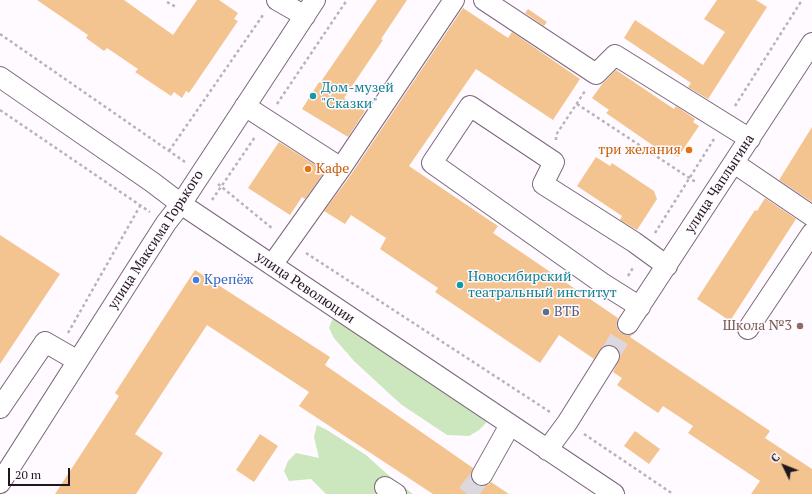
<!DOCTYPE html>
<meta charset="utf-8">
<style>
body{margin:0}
#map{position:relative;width:812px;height:494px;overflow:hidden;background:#fffaff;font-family:"PT Serif",serif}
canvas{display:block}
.north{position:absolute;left:764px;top:446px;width:40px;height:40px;-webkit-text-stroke:3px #fffaff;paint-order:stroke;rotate:313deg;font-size:11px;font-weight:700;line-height:16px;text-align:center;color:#1f161f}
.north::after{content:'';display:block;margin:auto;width:14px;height:18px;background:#1f161f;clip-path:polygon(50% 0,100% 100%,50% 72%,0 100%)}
.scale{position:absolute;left:8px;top:468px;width:62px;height:18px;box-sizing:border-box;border:2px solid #1f161f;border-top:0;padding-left:5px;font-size:12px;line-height:14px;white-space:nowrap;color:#1f161f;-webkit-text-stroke:3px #fffaff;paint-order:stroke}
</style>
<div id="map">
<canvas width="812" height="494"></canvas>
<div class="north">С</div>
<div class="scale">20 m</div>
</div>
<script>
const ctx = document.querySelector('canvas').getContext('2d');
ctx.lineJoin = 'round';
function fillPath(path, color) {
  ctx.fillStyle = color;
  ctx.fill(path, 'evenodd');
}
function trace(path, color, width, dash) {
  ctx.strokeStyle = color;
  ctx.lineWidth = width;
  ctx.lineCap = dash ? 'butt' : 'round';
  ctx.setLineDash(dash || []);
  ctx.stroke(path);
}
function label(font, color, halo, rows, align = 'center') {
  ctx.font = font + ' "PT Serif",serif';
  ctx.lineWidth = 3;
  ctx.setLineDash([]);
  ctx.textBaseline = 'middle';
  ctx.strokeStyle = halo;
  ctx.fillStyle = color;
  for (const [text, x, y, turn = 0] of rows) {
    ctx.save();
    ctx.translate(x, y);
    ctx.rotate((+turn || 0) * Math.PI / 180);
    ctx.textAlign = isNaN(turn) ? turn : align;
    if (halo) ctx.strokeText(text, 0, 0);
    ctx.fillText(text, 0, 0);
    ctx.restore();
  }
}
const green = new Path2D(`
 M342,311L364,317L449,370L472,393L485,412L486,423L479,430L469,436L447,435L402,405L394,398L354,361L334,338L329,328L333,318Z
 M317,425L327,430L366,455L387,474L413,494H326L311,479L289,481L284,471L288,461L296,453L319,458L314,437Z`);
const building = new Path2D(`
 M37,0H124L173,35L197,0H219L238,13L234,19L238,21L189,93L186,91L182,98L174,92L171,96L135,72L138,69L107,48L104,51L86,38L88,35Z
 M377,0H407L381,39L383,40L344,98L365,111L348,137L302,109L319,82L320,83Z
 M717,0H756L767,7L708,99L688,87L691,83L624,38L635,20L703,65L725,32L704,19Z
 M463,8L508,38L512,32L580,79L553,120L476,69L409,166L498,226L493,233L618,318L617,324L618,330L621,333L627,335H632L630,337L770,431L765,438L812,469V494H751L760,481L688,433L693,426L663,406L658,413L617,385L622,378L613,372L620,357L619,351L615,347L609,345L603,346L594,359L559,335L540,363L435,292L438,288L380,249L386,238L351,215L345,224L324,211L348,179Z
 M528,9L547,22L544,26L525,13Z
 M616,70L674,109L676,106L695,119L693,122L699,126L678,157L661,145L658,149L606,113L609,110L592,98L603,83Z
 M812,127V202L779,180Z
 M279,142L325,171L305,199L302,197L290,215L248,188Z
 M596,157L610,166L612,163L654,191L657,199L637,230L620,220L622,216L577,186Z
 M765,198L796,219L730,321L697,299L755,210L757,211Z
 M0,235L60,274L0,364Z
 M195,270L330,357L325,365L473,468L471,476L472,481L476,485L483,486L488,485L491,482L509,494H433L299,406L309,392L207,325L135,434L163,453L136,494H55L119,396L115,393Z
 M635,431L660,449L649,464L624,446Z
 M260,434L278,446L254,482L236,470Z`);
const minorTunnel = new Path2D(`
 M609,356L628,324
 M467,494L482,475`);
const path = new Path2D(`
 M167,2L176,7
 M0,34L185,162
 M277,104L347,0
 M577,104L697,183
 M735,106L802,0
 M0,110L150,212
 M556,140V135L585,91
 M169,151L263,15
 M218,184L273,229
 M212,200L255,137
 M655,233L714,139
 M306,253L550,412
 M628,276L634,266
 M68,333L140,206
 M584,434L673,494`);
const minor = new Path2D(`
 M277,0L305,16
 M484,0L596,74L615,55L750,139
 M0,77L152,182L181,204L614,494
 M245,106L341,168L272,265
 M734,163L812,216
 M341,168L454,0
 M640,307L602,283L432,163L470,106L554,162L543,184L634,242L667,266
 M628,324L812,43
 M748,329L812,233
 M0,408L45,342L78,361
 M547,450L567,423L609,356
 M482,475L510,425
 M0,483L166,223L181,204L315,0
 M385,487L396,494`);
const markers = [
 [313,96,4,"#0f9aa8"],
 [689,150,4,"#e8710a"],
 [308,169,4,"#e8710a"],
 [196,280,4,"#3f7fe0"],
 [460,285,4,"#0f9aa8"],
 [546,312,4,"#5c6f8a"],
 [800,326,4,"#8d6e63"]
];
const cultureNames = [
 ["Дом-музей",321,88],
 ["\"Сказки\"",321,104],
 ["Новосибирский",468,277],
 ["театральный институт",468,293]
];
const foodNames = [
 ["три желания",681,150],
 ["Кафе",316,169,"left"]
];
const streetNames = [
 ["улица Чаплыгина",720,184,-57],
 ["улица Максима Горького",156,240,-57],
 ["улица Революции",305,288,34]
];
const shopNames = [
 ["Крепёж",204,280]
];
const serviceNames = [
 ["ВТБ",554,312]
];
const educationNames = [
 ["Школа №3",792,326]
];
fillPath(green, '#cce6bd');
fillPath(building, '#f3c48f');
trace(minorTunnel, '#ddd8dd', 20, [20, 10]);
trace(minor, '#7c667c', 22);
trace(path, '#b9b3b9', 2.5, [3, 3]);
trace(minor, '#fff', 20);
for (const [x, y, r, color] of markers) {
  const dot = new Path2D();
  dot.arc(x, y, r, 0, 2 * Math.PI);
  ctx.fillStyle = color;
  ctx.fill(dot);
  trace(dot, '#fffaff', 1.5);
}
label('14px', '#0d838f', '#fffaff', cultureNames, 'left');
label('14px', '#c56008', '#fffaff', foodNames, 'right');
label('14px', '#1f161f', '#fffaff', streetNames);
label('14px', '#366cbe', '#fffaff', shopNames, 'left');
label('14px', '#4e5e75', '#fffaff', serviceNames, 'left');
label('14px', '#785e54', '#fffaff', educationNames, 'right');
</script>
